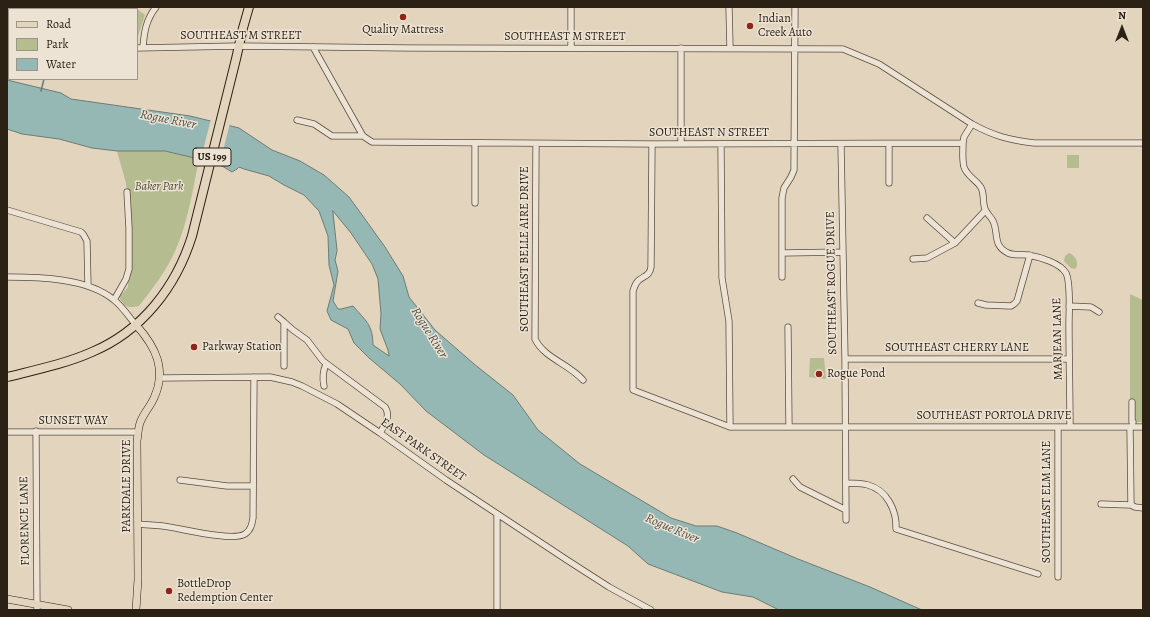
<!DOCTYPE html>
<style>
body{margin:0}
#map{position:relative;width:1150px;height:617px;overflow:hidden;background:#e3d4bd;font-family:Alegreya,serif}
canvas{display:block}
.frame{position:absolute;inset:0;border:8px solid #2b2114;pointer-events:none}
.legend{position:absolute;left:8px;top:8px;width:130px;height:72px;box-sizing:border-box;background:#ede3d4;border:1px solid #9f9587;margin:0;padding:5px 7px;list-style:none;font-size:12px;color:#2b2114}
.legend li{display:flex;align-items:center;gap:8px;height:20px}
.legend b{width:20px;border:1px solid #9f9587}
.north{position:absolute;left:1102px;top:8px;width:40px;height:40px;-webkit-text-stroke:3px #ede3d4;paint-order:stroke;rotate:0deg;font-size:11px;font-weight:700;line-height:16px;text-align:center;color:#2b2114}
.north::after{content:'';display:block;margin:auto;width:14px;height:18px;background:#2b2114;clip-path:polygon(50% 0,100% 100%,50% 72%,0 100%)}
</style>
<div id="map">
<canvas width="1150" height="617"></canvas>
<div class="frame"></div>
<ul class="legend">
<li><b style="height:5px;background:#e3d4bd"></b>Road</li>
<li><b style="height:11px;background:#b4bc90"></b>Park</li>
<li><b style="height:11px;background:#95b8b5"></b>Water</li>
</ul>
<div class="north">N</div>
</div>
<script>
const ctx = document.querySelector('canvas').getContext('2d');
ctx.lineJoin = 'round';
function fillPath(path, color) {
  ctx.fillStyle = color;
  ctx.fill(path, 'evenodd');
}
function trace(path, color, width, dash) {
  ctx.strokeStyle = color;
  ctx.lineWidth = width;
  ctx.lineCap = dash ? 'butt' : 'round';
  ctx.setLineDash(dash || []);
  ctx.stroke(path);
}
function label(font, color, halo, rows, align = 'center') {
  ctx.font = font + ' Alegreya,serif';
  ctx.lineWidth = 3;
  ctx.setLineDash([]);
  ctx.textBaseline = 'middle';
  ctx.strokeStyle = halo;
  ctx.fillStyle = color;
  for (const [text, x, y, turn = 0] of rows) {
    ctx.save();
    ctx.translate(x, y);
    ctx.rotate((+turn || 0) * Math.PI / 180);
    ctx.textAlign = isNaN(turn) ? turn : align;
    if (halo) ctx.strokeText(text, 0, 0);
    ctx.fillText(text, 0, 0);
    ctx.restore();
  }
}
const green = new Path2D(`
 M53,7H135L137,9H53Z
 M137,9L145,15L137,39Z
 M117,151H165L199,159C193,189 188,221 176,249C167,270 153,288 139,306C128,308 125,308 119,297L128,287L129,216L126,183Z
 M1067,155H1079V168H1067Z
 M1069,253C1074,255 1078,260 1077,266L1075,269L1071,268L1064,261L1065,256Z
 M1130,294L1143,300V422H1130Z
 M810,358H824L826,379L809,377Z`);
const water = new Path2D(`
 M7,80L61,93L71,99L190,116L239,128L272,150L300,161L324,175L349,197L365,219L385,247L403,276L409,297L435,330L474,364L513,395L538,430L580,464L671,518L696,526H717L737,533L798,559L870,587L922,610H779L753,597L722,592L648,564L628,546L484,455L426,411L400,384L369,358L354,343L348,329L331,320L327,311L334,285L329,265L328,236L319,211L304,195L284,185L269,176L244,169L239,167L237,169L232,172L222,166L199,159L165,151H117L92,148L59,139L22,134L7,129ZM333,211L351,233L372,264L378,279L381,314L380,329L388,350L389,356L373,345C373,325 366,321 353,306L341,309H338L333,301L338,271L335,260L337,251Z`);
const pier = new Path2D(`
 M211,119L230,123L219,167L200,162Z`);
const stream = new Path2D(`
 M51,7V9
 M41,91L44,79`);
const minor = new Path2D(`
 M729,7L730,48
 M7,14L9,15
 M313,47L363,136L372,142L652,144L963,143L964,137L972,124
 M137,48L239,46L408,48L843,49L879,64L972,124C994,136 1009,140 1034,143H1143
 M143,48C144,32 146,20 156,7
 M571,48V7
 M297,120L314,124L332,136H363
 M475,143V203
 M963,143C963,151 962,160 964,167C967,176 975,179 980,186C985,192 982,201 985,209C987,214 991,217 993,221C999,233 992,245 1008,253C1014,256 1022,254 1028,255C1040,257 1060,263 1066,273C1071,283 1069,311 1069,324C1069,358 1070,393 1070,427
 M536,144L535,339C544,358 569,364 583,380
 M652,144L651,267C650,276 643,276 638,281C635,284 634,288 633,291V390L730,427H1143
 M681,144V48
 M721,144L722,278L729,321L730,427
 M841,144L845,359L846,520
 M889,144V183
 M7,210L81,232L83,234L87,241L88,286
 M927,218L955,243
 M782,253L843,252
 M913,259L927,258L955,243L985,211
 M7,277C39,277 88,278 114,300C122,306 129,317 136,325
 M782,277V198L784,188L791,177L794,170L795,7
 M114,300L126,279L129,269V228L127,192
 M978,303L986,305L1011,306L1014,304L1017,301L1030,255
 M1069,306L1091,307L1099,312
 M278,317L284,322
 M788,327L789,427
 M845,359H1069
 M284,366V322L293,330L307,340L323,361L385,407C391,416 385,424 380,433
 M160,378L270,377L292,382L302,386L337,404L380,433L446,480L567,560L609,587L651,610
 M324,386C322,377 323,371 326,364
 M1132,402V422H1133
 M1058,427V577
 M1130,427L1131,505
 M36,431L37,610
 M7,432H138
 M793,479L800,487L846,510
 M180,480L227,486H253
 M846,483C853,483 861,483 868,485C887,490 897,511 896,529L1038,574
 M1101,504L1131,505L1135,507L1143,508
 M138,524C146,525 154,525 163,526C180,528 232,542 245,534C251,530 252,524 253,518L254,377
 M497,610V514`);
const major = new Path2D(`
 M136,325C156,347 167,370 154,398C150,407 143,414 140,423C138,429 138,435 137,441L138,579L136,610
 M7,599L68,610`);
const highway = new Path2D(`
 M7,377C35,370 65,364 92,352C142,331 176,287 192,236L236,59L243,28L249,7`);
const markers = [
 [403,17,4,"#8f2418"],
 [750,26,4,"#8f2418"],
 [194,347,4,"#8f2418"],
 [819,374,4,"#8f2418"],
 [169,591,4,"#8f2418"]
];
const shields = [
 [212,157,38]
];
const shieldNames = [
 ["US 199",212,157]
];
const poiNames = [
 ["Indian",758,19],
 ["Creek Auto",758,33],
 ["Quality Mattress",403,30,"center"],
 ["Parkway Station",202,347],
 ["Rogue Pond",827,374],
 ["BottleDrop",177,584],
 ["Redemption Center",177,598]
];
const streetNames = [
 ["SOUTHEAST M STREET",241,36],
 ["SOUTHEAST M STREET",565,37],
 ["SOUTHEAST N STREET",709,133],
 ["SOUTHEAST BELLE AIRE DRIVE",525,249,-90],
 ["SOUTHEAST ROGUE DRIVE",832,283,-91],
 ["MARJEAN LANE",1058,339,-91],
 ["SOUTHEAST CHERRY LANE",957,348],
 ["SOUTHEAST PORTOLA DRIVE",994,416],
 ["SUNSET WAY",73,421],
 ["EAST PARK STREET",423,450,35],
 ["PARKDALE DRIVE",127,486,-90],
 ["SOUTHEAST ELM LANE",1047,502,-90],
 ["FLORENCE LANE",25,521,-91]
];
const parkNames = [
 ["Baker Park",159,187]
];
const waterNames = [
 ["Rogue River",168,120,11],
 ["Rogue River",429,333,58],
 ["Rogue River",672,529,23]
];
fillPath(green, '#b4bc90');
fillPath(water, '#95b8b5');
trace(water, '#6b7c75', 1);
fillPath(pier, '#e3d4bd');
trace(stream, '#6b7c75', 1.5);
trace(minor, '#594e3e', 7);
trace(major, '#2b2114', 8);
trace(highway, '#2b2114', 10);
trace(minor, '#ede3d4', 5.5);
trace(major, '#e3d4bd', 7);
trace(highway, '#e3d4bd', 8);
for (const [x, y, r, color] of markers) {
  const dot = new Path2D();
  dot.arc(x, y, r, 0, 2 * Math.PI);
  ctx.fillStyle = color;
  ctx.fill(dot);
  trace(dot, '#ede3d4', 1.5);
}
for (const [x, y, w] of shields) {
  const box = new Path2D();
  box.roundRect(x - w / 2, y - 9, w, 18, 3);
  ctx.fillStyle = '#ede3d4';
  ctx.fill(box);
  trace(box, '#2b2114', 1);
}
label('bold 11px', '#2b2114', null, shieldNames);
label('12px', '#2b2114', '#ede3d4', poiNames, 'left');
label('12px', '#2b2114', '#ede3d4', streetNames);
label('italic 12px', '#4d4833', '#ede3d4', parkNames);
label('italic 13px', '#4b4e44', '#ede3d4', waterNames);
</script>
